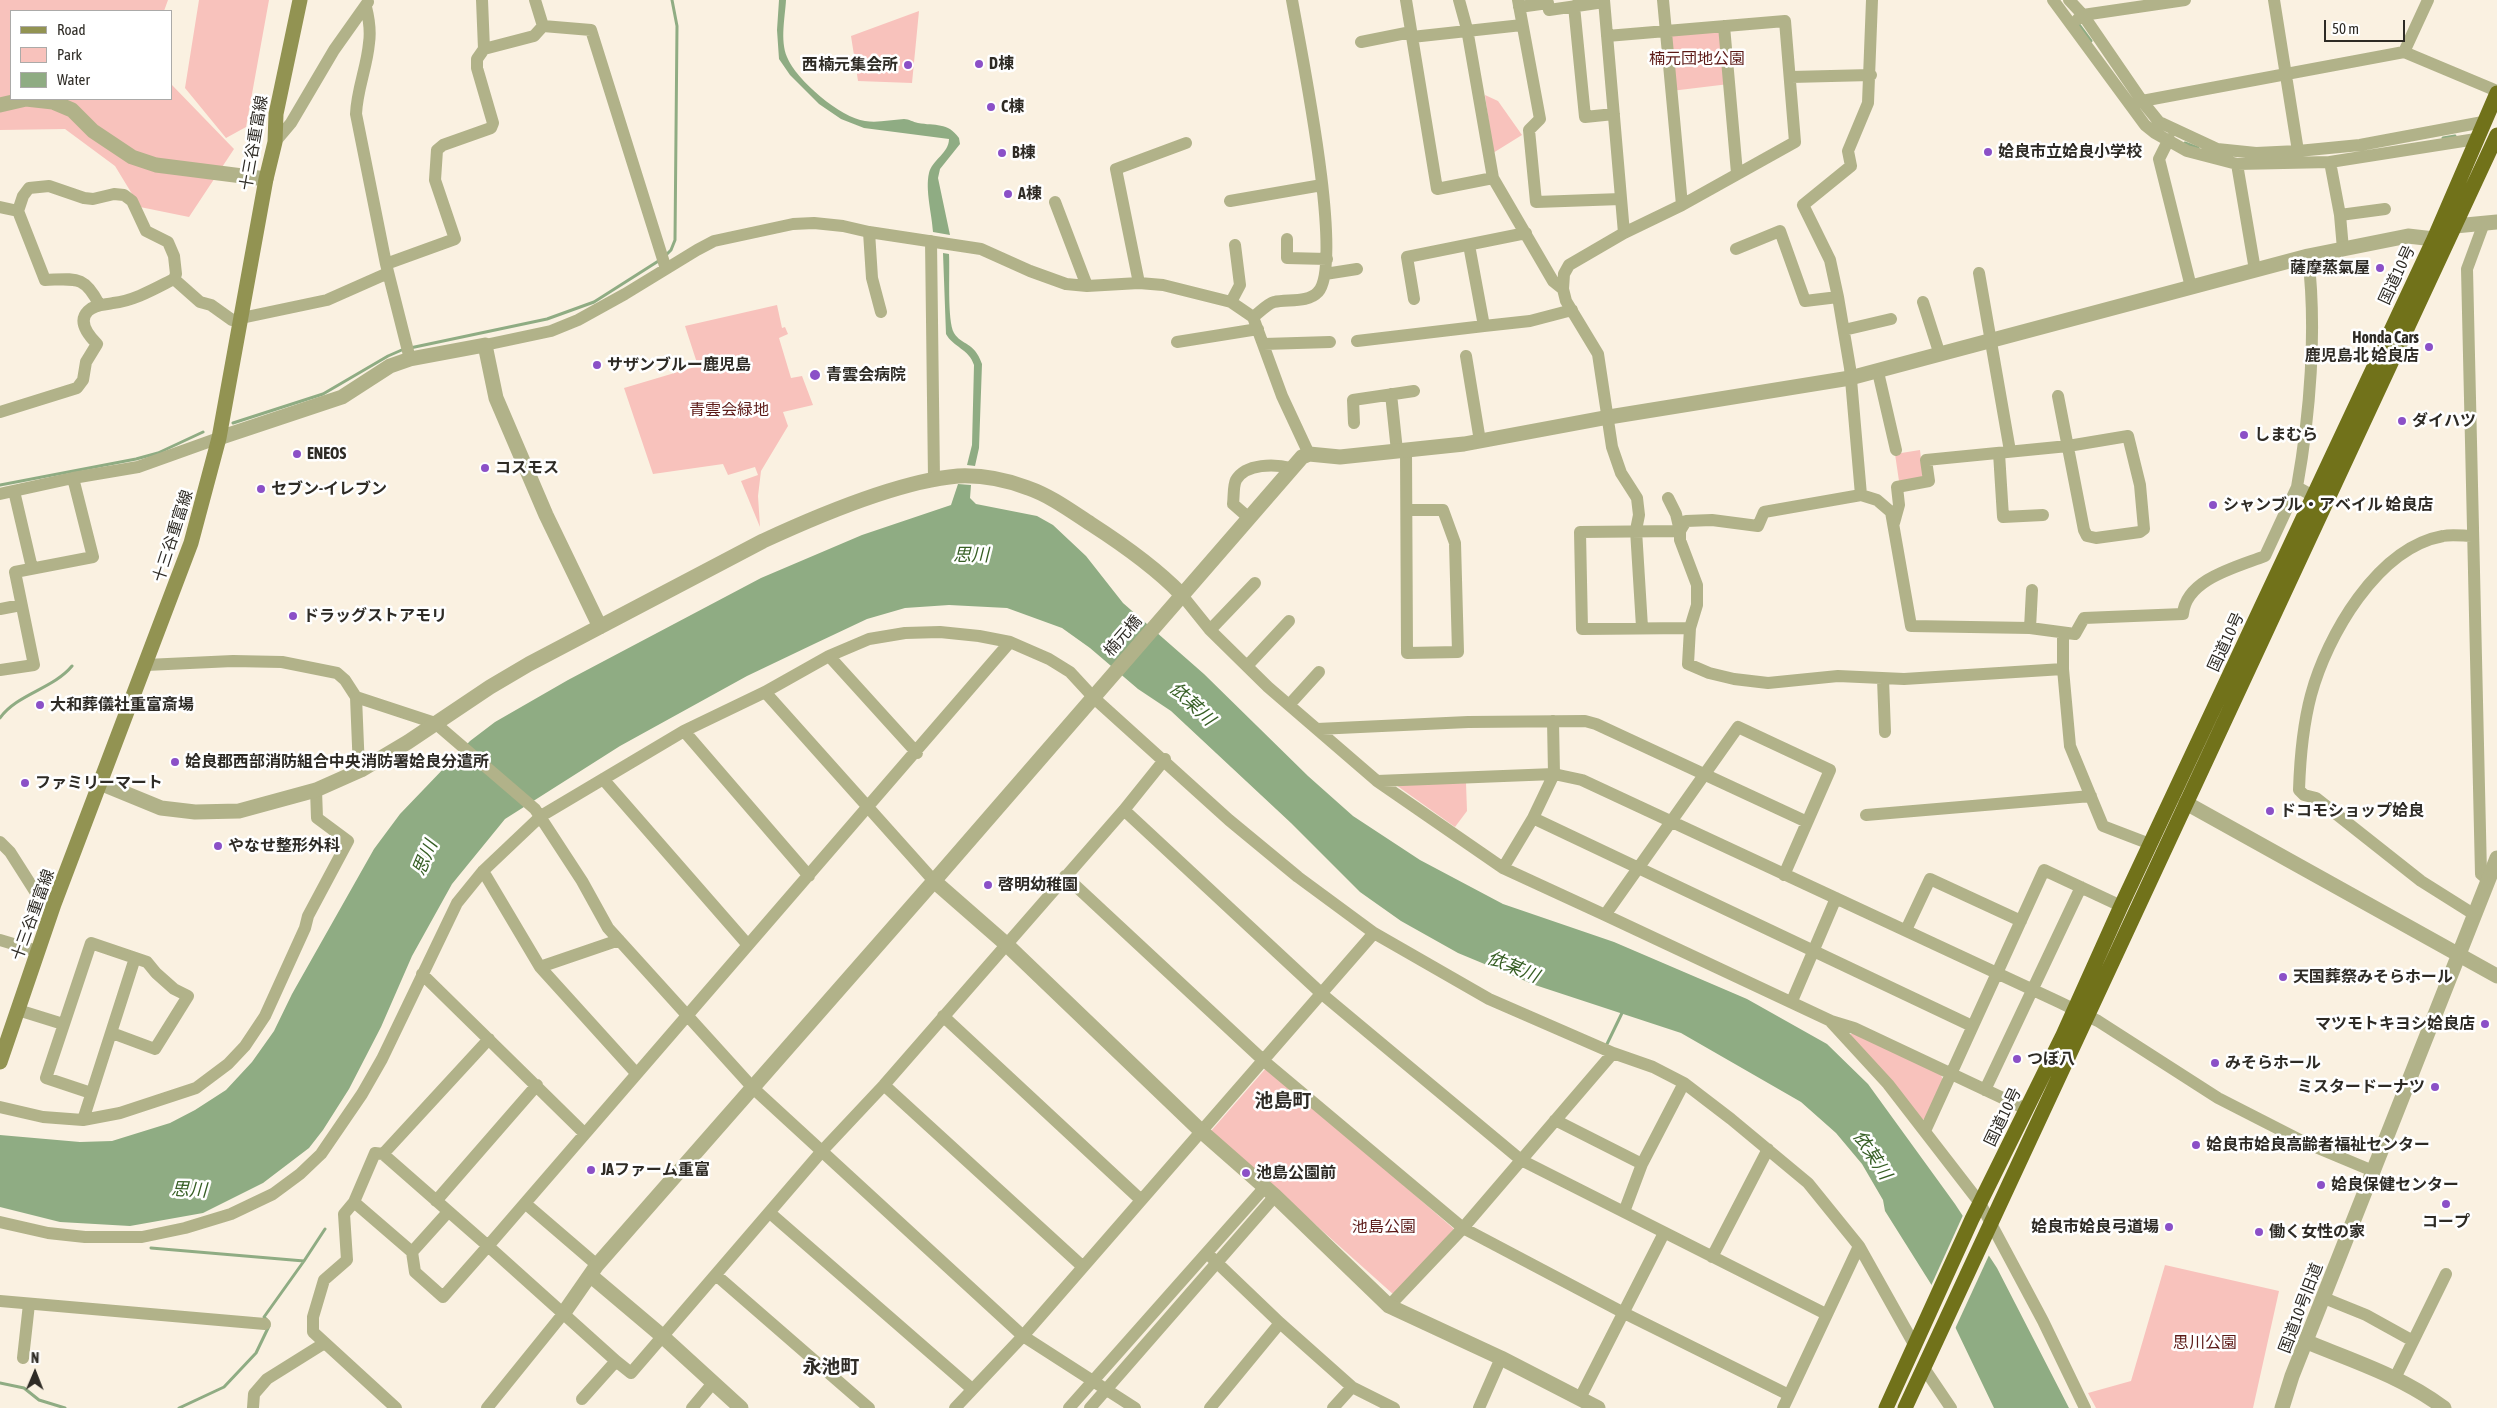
<!DOCTYPE html>
<meta charset="utf-8">
<style>
body{margin:0}
#map{position:relative;width:2497px;height:1408px;overflow:hidden;background:#faf1e1;font-family:"Asap Condensed",sans-serif}
canvas{display:block}
.legend{position:absolute;left:10px;top:10px;width:162px;height:90px;box-sizing:border-box;background:#fff;border:1px solid #abaaa8;margin:0;padding:6px 9px;list-style:none;font-size:15px;color:#2e2b25}
.legend li{display:flex;align-items:center;gap:10px;height:25px}
.legend b{width:25px;border:1px solid #abaaa8}
.north{position:absolute;left:10px;top:1348px;width:50px;height:50px;-webkit-text-stroke:4px #fff;paint-order:stroke;rotate:1deg;font-size:14px;font-weight:700;line-height:20px;text-align:center;color:#2e2b25}
.north::after{content:'';display:block;margin:auto;width:18px;height:22px;background:#2e2b25;clip-path:polygon(50% 0,100% 100%,50% 72%,0 100%)}
.scale{position:absolute;left:2324px;top:20px;width:81px;height:22px;box-sizing:border-box;border:2px solid #2e2b25;border-top:0;padding-left:6px;font-size:15px;line-height:18px;white-space:nowrap;color:#2e2b25;-webkit-text-stroke:4px #fff;paint-order:stroke}
</style>
<div id="map">
<canvas width="2497" height="1408"></canvas>
<ul class="legend">
<li><b style="height:6px;background:#929352"></b>Road</li>
<li><b style="height:14px;background:#f8c2bc"></b>Park</li>
<li><b style="height:14px;background:#8fac83"></b>Water</li>
</ul>
<div class="north">N</div>
<div class="scale">50 m</div>
</div>
<script>
const ctx = document.querySelector('canvas').getContext('2d');
ctx.lineJoin = 'round';
function fillPath(path, color) {
  ctx.fillStyle = color;
  ctx.fill(path, 'evenodd');
}
function trace(path, color, width, dash) {
  ctx.strokeStyle = color;
  ctx.lineWidth = width;
  ctx.lineCap = dash ? 'butt' : 'round';
  ctx.setLineDash(dash || []);
  ctx.stroke(path);
}
function label(font, color, halo, rows, align = 'center') {
  ctx.font = font + ' "Asap Condensed","Noto Sans JP",sans-serif';
  ctx.lineWidth = 5;
  ctx.setLineDash([]);
  ctx.textBaseline = 'middle';
  ctx.strokeStyle = halo;
  ctx.fillStyle = color;
  for (const [text, x, y, turn = 0] of rows) {
    ctx.save();
    ctx.translate(x, y);
    ctx.rotate((+turn || 0) * Math.PI / 180);
    ctx.textAlign = isNaN(turn) ? turn : align;
    if (halo) ctx.strokeText(text, 0, 0);
    ctx.fillText(text, 0, 0);
    ctx.restore();
  }
}
const green = new Path2D(`
 M0,0H168L164,11H11V99H171V84L234,149L189,217L140,207L115,166L65,129L0,130Z
 M199,0H269L246,127L226,138L185,88Z
 M919,11L912,83L858,81L851,36Z
 M1724,26L1729,84L1671,91L1665,31Z
 M1485,95L1498,101L1522,135L1493,153Z
 M777,305L782,328L785,327L788,334L779,338L791,378L802,376L813,405L783,412L788,426L761,471L758,496L760,527L741,481L758,475L755,467L728,475L723,464L653,474L624,388L698,366L685,326Z
 M1920,450L1923,477L1899,481L1895,454Z
 M1466,783L1467,811L1455,827L1396,785Z
 M1853,1032L1941,1075L1943,1080L1926,1118L1922,1120L1850,1035Z
 M1267,1067L1454,1229L1394,1295L1211,1131Z
 M2165,1265L2279,1291L2253,1408H2096L2088,1393L2131,1381Z`);
const water = new Path2D(`
 M779,0H786C785,18 780,40 787,57C796,80 841,118 865,121C877,123 891,120 904,119C909,119 913,122 918,123C935,126 948,122 959,138L960,144L940,169L938,178L950,235L933,232C932,214 925,190 929,173C932,160 949,153 949,139L864,128L841,119L819,104L790,75L779,59L777,30Z
 M943,253L949,254C950,270 947,321 954,333C962,346 974,341 982,364L979,448L975,466L967,465L972,445L974,365C969,349 953,347 946,334Z
 M958,484L971,485L970,498L976,504L1037,516L1053,525L1086,556L1123,603L1204,674L1308,776L1353,816L1420,860L1503,904L1614,942L1747,999L1827,1044L1868,1084L1955,1204L1997,1268L2069,1408H1994L1946,1308L1885,1211L1883,1200L1862,1164L1836,1133L1801,1102L1681,1033L1535,985L1458,953L1401,921L1360,892L1291,823L1171,711L1138,689L1090,648L1062,628L1007,608L949,605L905,608L867,619L814,644L747,676L620,746L505,819L452,884L412,956L381,1027L349,1089L323,1130L309,1148L263,1183L203,1213L130,1226L60,1222L0,1207V1135L80,1142L112,1141L170,1123L195,1110L226,1090L252,1062L274,1031L292,994L374,849L400,814L470,741L495,722L568,680L761,578L862,535L951,505Z`);
const pier = new Path2D(`
 M1964,1213L1990,1253L1954,1331L1930,1288Z`);
const stream = new Path2D(`
 M2077,22L2091,41
 M2443,138L2455,136
 M2185,143L2198,148
 M665,256L671,250L675,240L677,26L672,0
 M410,348L547,319L594,302L660,260
 M233,423L323,394L388,356L404,349
 M0,485L136,459L158,453L203,432
 M0,718C17,694 53,689 72,666
 M1607,1044L1622,1013
 M151,1248L304,1261L264,1317L267,1320
 M304,1261L325,1229
 M0,1383L24,1388L39,1400L65,1408
 M179,1408L224,1387L256,1353L269,1326`);
const minor = new Path2D(`
 M482,0L484,49L534,36L543,26L591,30L666,269
 M535,0L543,26
 M1406,0L1437,189L1493,178
 M1459,0L1467,29L1493,178L1553,281L1563,289
 M1518,0L1540,119L1529,130L1536,202L1621,199
 M1547,0L1549,10L1604,2
 M1604,0L1624,233
 M1663,0L1682,205
 M2053,0L2145,125L2155,133L2187,151L2237,164L2330,162L2476,139
 M2069,0L2083,15L2142,101L2159,122L2217,149L2256,153L2298,151
 M2274,0L2298,151L2360,145L2483,122
 M1574,6L1585,117L1614,114
 M366,7C369,19 371,30 369,43C367,67 357,89 356,114L386,264L410,359
 M1519,7L1548,3
 M2078,19L2083,15L2185,0
 M1724,26L1737,173
 M1607,36L1785,21L1795,142L1682,205L1624,233L1569,265L1564,274L1563,289L1566,301L1598,354L1612,447L1621,473L1637,498L1639,515L1636,530L1642,627
 M1412,37L1522,25
 M1361,42L1411,32
 M2404,52L2428,0
 M1791,77L1871,75
 M2142,101L2404,52L2497,91
 M2169,139L2159,159L2191,287
 M275,142L291,123L334,50L368,2
 M2330,162L2340,215L2343,249
 M2237,164L2255,270
 M1230,201L1322,185
 M1055,202L1087,286
 M0,207L18,211
 M2340,215L2385,209
 M2484,223L2467,269L2481,874L2488,880
 M869,232L872,278L881,312
 M1287,239V258L1327,259
 M931,241L934,479
 M1736,249L1780,231L1805,301L1838,297
 M2308,256C2317,329 2310,415 2297,487L2313,496
 M386,264L455,239L435,180L437,150L443,145L491,128L493,123L477,68V59L484,49
 M1979,273L2010,451
 M1325,274L1357,269
 M1139,283L1116,169L1186,143
 M1414,299L1407,257L1526,233
 M1231,302L1240,285L1235,245
 M1923,302L1940,355
 M99,304C84,275 76,279 45,280L18,211L23,196L29,188L49,186L84,198L93,199L114,194L124,195L132,201L146,231L168,242L174,256L176,274L174,279
 M1253,317C1259,313 1267,304 1274,302C1288,299 1308,303 1318,292C1345,264 1300,46 1292,0
 M1484,326L1530,321L1572,310
 M1844,330L1891,319
 M1357,341L1484,326L1469,245
 M1177,342L1258,329
 M1264,344L1330,342
 M485,345L551,331L578,320L625,294L697,250L714,241L793,224L814,223L843,226L869,232L981,249L1030,271L1066,284L1087,286L1139,283L1163,285L1231,302L1253,317L1282,396L1309,454
 M1466,356L1480,441
 M1878,372L1896,450
 M1391,394L1397,451
 M0,412L77,388L83,380L86,362L97,344C89,336 77,322 88,311C95,304 105,305 113,303C134,301 156,288 174,279L200,302L211,305L232,320L327,300L388,273
 M1354,423L1353,400L1414,391
 M1406,450L1407,653L1458,652L1455,543L1443,510H1407
 M1999,453L2003,517L2043,515
 M14,491L32,568
 M0,494L73,478L138,467L219,438
 M1861,495L1850,368L1838,297L1830,260L1803,205L1851,166L1848,151L1868,103L1872,0
 M1668,498L1676,514L1680,531V540L1697,585V605L1690,628L1688,664L1709,673L1734,679L1768,683L1838,676L1904,679L2063,669
 M1249,518L1233,504C1234,497 1233,486 1236,480C1246,463 1275,464 1291,468
 M1894,523L1899,505L1897,487L1929,481L1926,460L2068,446L2128,436L2140,485L2144,529L2140,532L2096,538L2087,536L2084,530L2058,396
 M1680,531L1686,521L1712,520L1758,526L1764,512L1861,495L1877,500L1891,512L1911,626L2030,628L2075,634L2084,618L2183,614C2186,579 2237,567 2265,556L2297,487
 M1680,531L1580,532L1582,629L1690,628
 M2473,536C2464,536 2452,534 2443,536C2377,548 2327,636 2311,695C2303,725 2300,759 2299,790L2304,795L2316,798L2421,881L2475,915
 M1181,594L1210,630L1268,687L1377,781L1503,868L1605,915
 M0,609L21,605
 M2030,628L2032,590
 M1210,630L1255,583
 M2063,633V669L2070,746L2103,826L2150,844
 M829,656L917,753
 M146,665L233,661L282,662L337,673L345,680L356,697L359,770
 M1247,666L1289,621
 M0,670L34,665L15,572L93,557L73,478
 M1883,679L1885,732
 M765,692L934,881
 M356,697L435,723L535,809L582,881L608,928L753,1088L1023,1336L1135,1408
 M1289,705L1319,672
 M1317,729L1468,722L1585,721L1596,724L1807,822
 M684,731L809,876
 M603,779L748,945
 M1377,781L1554,774L1582,780L2059,1002L2098,1021L2218,1098L2306,1143L2373,1171
 M1124,810L1322,994L1521,1160L1826,1314
 M1866,815L2091,796
 M1533,818L1972,1026
 M0,842L10,852L38,896L54,904
 M1503,868L1533,818L1554,774L1553,721
 M483,871L540,967L636,1073
 M1784,875L1830,770L1738,727L1605,915L1831,1021L1854,1028L2026,1109
 M1065,876L1264,1061L1463,1228L1624,1313L1789,1395
 M1906,930L1930,879L2021,921
 M0,940L37,951
 M540,967L619,940
 M422,974L584,1133
 M1792,1001L1836,898
 M18,1010L63,1024
 M943,1016L1141,1200
 M1831,1022L1888,1084L1980,1203L2043,1321L2085,1408
 M884,1085L1082,1266
 M1985,1090L2081,887
 M91,1093L46,1078L91,943L147,962L156,973L174,989L188,996L155,1049L112,1033
 M0,1107L43,1117L83,1120L120,1113L196,1088L228,1064L245,1046L265,1016L305,928L308,916L348,841L317,818L316,790
 M83,1120L135,958
 M1555,1120L1642,1164
 M1925,1131L2044,870L2121,906
 M383,1154L489,1039
 M436,1201L537,1085
 M354,1202L412,1252L415,1272L443,1297L488,1246L383,1154L375,1153L354,1202L344,1214L347,1260L324,1280L313,1317V1332L396,1408
 M526,1204L597,1265
 M1624,1212L1642,1164L1684,1083
 M770,1213L972,1389
 M0,1222L48,1233L85,1237H142L185,1228L231,1214L273,1194L300,1174L321,1154L362,1094L382,1059L457,903L483,871L541,816L684,731L765,692L829,656L869,639L905,633L940,632L979,636L1010,642L1049,659L1070,672L1094,698L1229,820L1298,877L1374,933L1489,999L1613,1053L1653,1067L1684,1083L1731,1119L1808,1183L1859,1246L1915,1346
 M412,1252L448,1212
 M1210,1256L1280,1323L1352,1387L1394,1408
 M1712,1257L1768,1149
 M716,1275L869,1408
 M2324,1298L2366,1315L2413,1341
 M0,1301L265,1324
 M1389,1306L1463,1228L1613,1053
 M23,1358L29,1304
 M616,1361L631,1373L822,1151L884,1085L1124,810L1165,759
 M1924,1368L1951,1408
 M2395,1378L2446,1274
 M1580,1398L1664,1233
 M582,1399L616,1361L488,1246L1010,642
 M253,1408L254,1394L267,1379L323,1344
 M487,1408L563,1314
 M692,1408L713,1383
 M955,1408L1023,1336L1374,933
 M1069,1408L1265,1187
 M1090,1408L1275,1196
 M1210,1408L1280,1323
 M1333,1408L1352,1387
 M1479,1408L1501,1358
 M1783,1408L1859,1246`);
const tertiary = new Path2D(`
 M0,105L26,99L53,102L72,110L93,131L132,157L156,165L266,179
 M219,438L342,397L390,366L410,359L485,345L496,398L546,515L600,627
 M100,783L161,808L195,812L239,811L316,790L361,770L408,742L490,687L529,664L763,541C817,516 898,481 958,476C981,475 1007,480 1028,488C1051,496 1071,511 1091,524C1122,544 1155,567 1181,594
 M2186,803L2497,976
 M934,881L1006,944L1201,1131L1275,1196L1389,1306L1501,1358L1598,1408
 M590,1275L661,1335L741,1408
 M563,1314L597,1265L934,881L1302,457L1309,454L1340,457L1464,444L1609,417L1850,378L2308,256L2408,236L2434,239L2455,226L2497,222
 M2307,1342C2354,1361 2403,1377 2444,1408
 M2282,1408L2292,1376L2497,858`);
const secondary = new Path2D(`
 M0,1062L54,904L191,543L219,438L266,179L275,142L276,114L300,0`);
const trunk = new Path2D(`
 M1886,1408L1972,1219L2063,1035L2121,906L2434,239L2497,93
 M1905,1408L2497,135`);
const markers = [
 [979,64,5,"#8b50c7"],
 [908,65,5,"#8b50c7"],
 [991,107,5,"#8b50c7"],
 [1988,152,5,"#8b50c7"],
 [1002,153,5,"#8b50c7"],
 [1008,194,5,"#8b50c7"],
 [2380,268,5,"#8b50c7"],
 [2429,347,5,"#8b50c7"],
 [597,365,5,"#8b50c7"],
 [815,375,6,"#8b50c7"],
 [2402,421,5,"#8b50c7"],
 [2244,435,5,"#8b50c7"],
 [297,454,5,"#8b50c7"],
 [485,468,5,"#8b50c7"],
 [261,489,5,"#8b50c7"],
 [2213,505,5,"#8b50c7"],
 [293,616,5,"#8b50c7"],
 [40,705,5,"#8b50c7"],
 [175,762,5,"#8b50c7"],
 [25,783,5,"#8b50c7"],
 [2270,811,5,"#8b50c7"],
 [218,846,5,"#8b50c7"],
 [988,885,5,"#8b50c7"],
 [2283,977,5,"#8b50c7"],
 [2485,1024,5,"#8b50c7"],
 [2017,1059,5,"#8b50c7"],
 [2215,1063,5,"#8b50c7"],
 [2435,1087,5,"#8b50c7"],
 [2196,1145,5,"#8b50c7"],
 [591,1170,5,"#8b50c7"],
 [1246,1173,5,"#8b50c7"],
 [2321,1185,5,"#8b50c7"],
 [2446,1204,5,"#8b50c7"],
 [2169,1227,5,"#8b50c7"],
 [2259,1232,5,"#8b50c7"]
];
const parkNames = [
 ["楠元団地公園",1697,59],
 ["青雲会緑地",729,410],
 ["池島公園",1384,1227],
 ["思川公園",2205,1343]
];
const poiNames = [
 ["D棟",989,64],
 ["西楠元集会所",898,65,"right"],
 ["C棟",1001,107],
 ["姶良市立姶良小学校",1998,152],
 ["B棟",1012,153],
 ["A棟",1018,194],
 ["薩摩蒸氣屋",2370,268,"right"],
 ["Honda Cars",2419,338,"right"],
 ["鹿児島北 姶良店",2419,356,"right"],
 ["サザンブルー鹿児島",607,365],
 ["青雲会病院",826,375],
 ["ダイハツ",2412,421],
 ["しまむら",2254,435],
 ["ENEOS",307,454],
 ["コスモス",495,468],
 ["セブン-イレブン",271,489],
 ["シャンブル・アベイル 姶良店",2223,505],
 ["ドラッグストアモリ",303,616],
 ["大和葬儀社重富斎場",50,705],
 ["姶良郡西部消防組合中央消防署姶良分遣所",185,762],
 ["ファミリーマート",35,783],
 ["ドコモショップ姶良",2280,811],
 ["やなせ整形外科",228,846],
 ["啓明幼稚園",998,885],
 ["天国葬祭みそらホール",2293,977],
 ["マツモトキヨシ姶良店",2475,1024,"right"],
 ["つぼ八",2027,1059],
 ["みそらホール",2225,1063],
 ["ミスタードーナツ",2425,1087,"right"],
 ["姶良市姶良高齢者福祉センター",2206,1145],
 ["JAファーム重富",601,1170],
 ["池島公園前",1256,1173],
 ["姶良保健センター",2331,1185],
 ["コープ",2446,1222,"center"],
 ["姶良市姶良弓道場",2159,1227,"right"],
 ["働く女性の家",2269,1232]
];
const streetNames = [
 ["十三谷重富線",254,143,-80],
 ["国道10号",2397,275,-65],
 ["十三谷重富線",173,536,-72],
 ["楠元橋",1123,636,-49],
 ["国道10号",2226,642,-65],
 ["十三谷重富線",33,915,-70],
 ["国道10号",2003,1117,-64],
 ["国道10号旧道",2301,1308,-69]
];
const waterNames = [
 ["思川",971,555],
 ["依某川",1192,704,43],
 ["思川",425,858,-67],
 ["依某川",1513,967,22],
 ["依某川",1872,1155,57],
 ["思川",189,1190,2]
];
const quarterNames = [
 ["池島町",1283,1101],
 ["永池町",831,1367]
];
fillPath(green, '#f8c2bc');
fillPath(water, '#8fac83');
fillPath(pier, '#faf1e1');
trace(stream, '#8fac83', 3);
trace(minor, '#b1b289', 12);
trace(tertiary, '#b1b289', 15);
trace(secondary, '#929352', 15);
trace(trunk, '#71721a', 15);
for (const [x, y, r, color] of markers) {
  const dot = new Path2D();
  dot.arc(x, y, r, 0, 2 * Math.PI);
  ctx.fillStyle = color;
  ctx.fill(dot);
  trace(dot, '#fff', 2);
}
label('16px', '#5c1a17', '#fff', parkNames);
label('bold 16px', '#2e2b25', '#fff', poiNames, 'left');
label('16px', '#2e2b25', '#fff', streetNames);
label('italic 18px', '#375f25', '#fff', waterNames);
label('bold 19px', '#2e2b25', '#fff', quarterNames);
</script>
